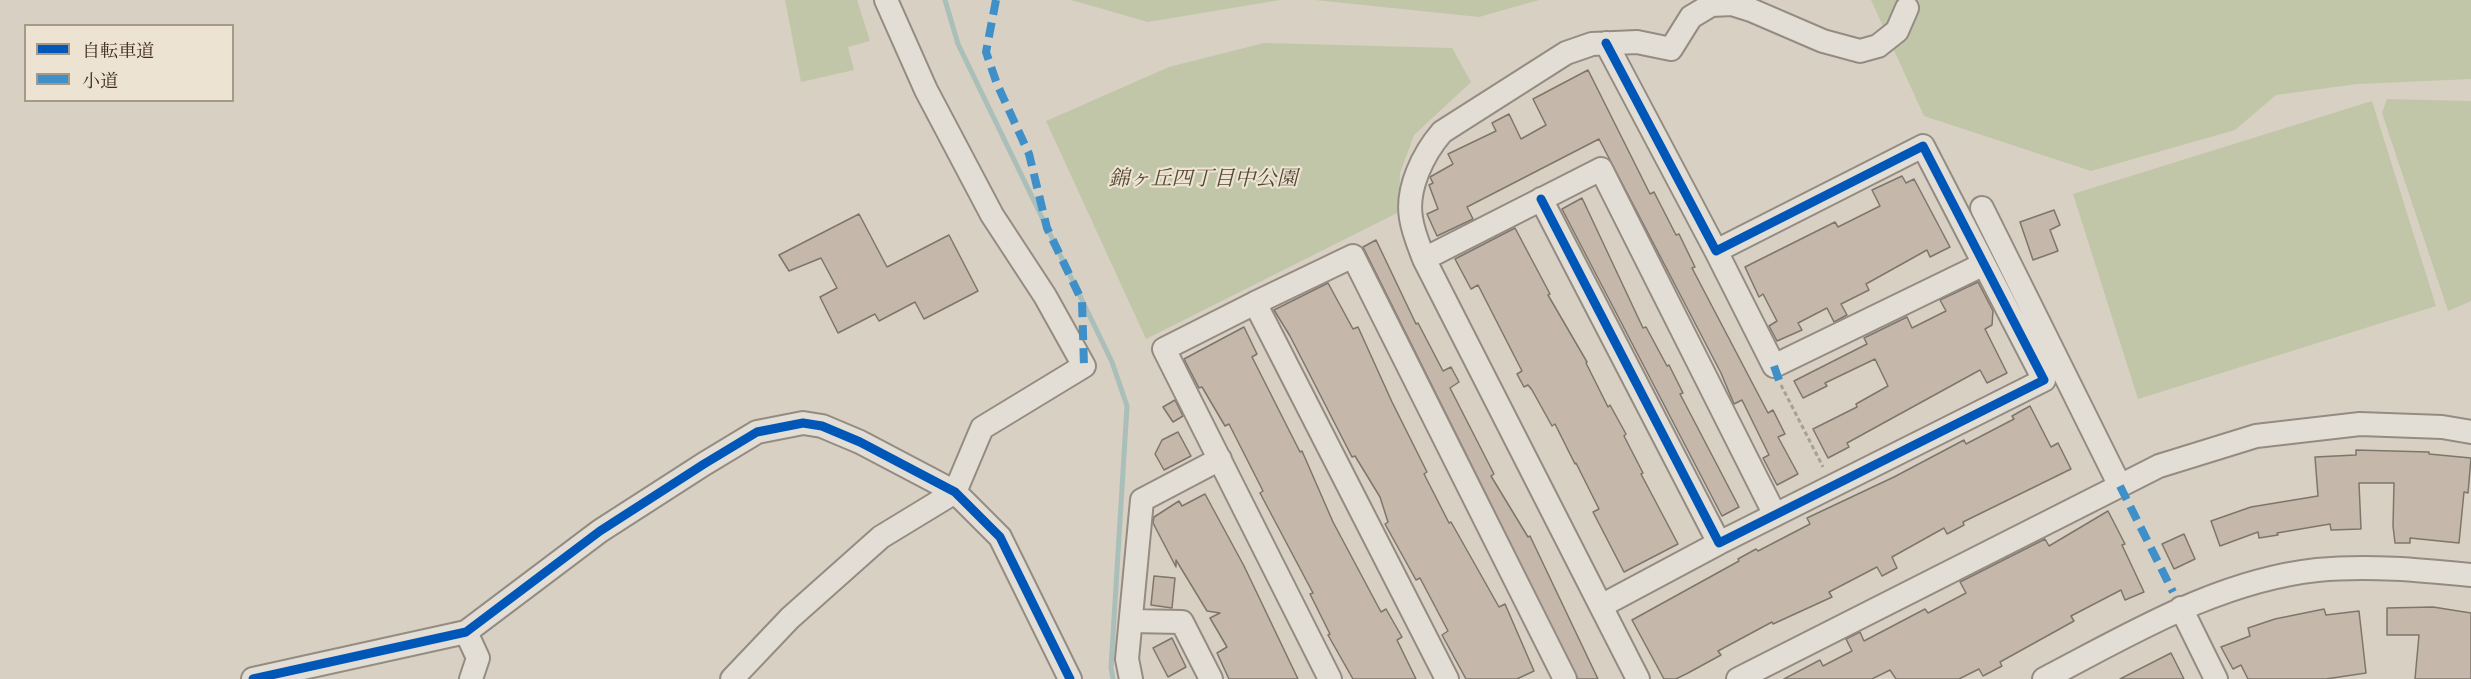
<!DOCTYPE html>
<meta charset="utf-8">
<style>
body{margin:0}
#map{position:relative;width:2471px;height:679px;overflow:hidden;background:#d8d0c2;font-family:"Old Standard TT","Noto Serif JP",serif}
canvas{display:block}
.legend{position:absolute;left:24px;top:24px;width:210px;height:78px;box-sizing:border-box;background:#ece3d2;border:2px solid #a79988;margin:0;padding:8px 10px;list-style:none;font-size:18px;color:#402a1a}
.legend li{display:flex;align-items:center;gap:12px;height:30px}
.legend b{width:30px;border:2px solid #a79988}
</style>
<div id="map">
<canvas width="2471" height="679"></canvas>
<ul class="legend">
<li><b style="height:8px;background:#0057b8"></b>自転車道</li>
<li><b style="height:8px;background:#3f90c9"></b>小道</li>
</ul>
</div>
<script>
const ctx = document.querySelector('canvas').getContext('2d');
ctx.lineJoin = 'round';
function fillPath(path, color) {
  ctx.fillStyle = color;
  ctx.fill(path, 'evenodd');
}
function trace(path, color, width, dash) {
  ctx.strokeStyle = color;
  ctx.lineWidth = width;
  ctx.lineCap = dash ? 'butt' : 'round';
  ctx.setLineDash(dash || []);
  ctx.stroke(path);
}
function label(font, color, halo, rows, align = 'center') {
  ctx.font = font + ' "Old Standard TT","Noto Serif JP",serif';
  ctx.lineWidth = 4.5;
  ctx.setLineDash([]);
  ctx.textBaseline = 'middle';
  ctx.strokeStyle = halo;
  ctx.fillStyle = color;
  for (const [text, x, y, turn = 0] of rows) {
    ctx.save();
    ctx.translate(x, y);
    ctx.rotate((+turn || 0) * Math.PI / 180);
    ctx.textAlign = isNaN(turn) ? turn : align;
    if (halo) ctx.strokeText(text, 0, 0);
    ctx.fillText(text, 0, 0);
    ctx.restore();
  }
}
const green = new Path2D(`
 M785,0H857L870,41L848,47L854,70L801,82Z
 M1071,0H1280L1148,22Z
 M1315,0H1539L1479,17Z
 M1871,0H2471V79L2357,84L2276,95L2235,130L2091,171L1924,116Z
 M1264,43L1452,48L1471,82L1414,135L1400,173L1399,212L1146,339L1046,121L1169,67Z
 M2387,99L2471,101V301L2448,311L2382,113Z
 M2372,101L2436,306L2138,399L2073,194Z`);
const stream = new Path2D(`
 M945,0L958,44L1112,362L1127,406L1111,668L1113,679`);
const building = new Path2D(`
 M1588,70L1650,194L1654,192L1676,235L1679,234L1695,267L1692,268L1768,413L1773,410L1785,434L1778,437L1798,474L1777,485L1763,458L1769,455L1742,400L1734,404L1721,373L1599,139L1467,207L1473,219L1437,236L1427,214L1438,209L1429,185L1433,183L1430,177L1453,164L1448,154L1496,131L1492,123L1509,114L1521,139L1546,125L1533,99Z
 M1902,176L1906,183L1914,179L1950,247L1930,257L1927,250L1866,284L1869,290L1841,304L1847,315L1834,322L1827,308L1798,323L1802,330L1777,341L1769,326L1777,321L1763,294L1759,297L1745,267L1835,222L1838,227L1880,206L1872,190Z
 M1582,198L1643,328L1646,327L1667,366L1669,365L1683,393L1680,394L1739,507L1722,516L1562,209Z
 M2054,210L2060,225L2050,230L2058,251L2033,260L2020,222Z
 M859,214L887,267L949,235L978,291L924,319L915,302L879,321L875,314L838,333L820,297L837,288L821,258L789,271L779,255Z
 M1515,228L1550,294L1548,295L1587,362L1586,363L1608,407L1610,405L1626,434L1624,436L1643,473L1641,474L1678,544L1624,572L1593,512L1599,509L1576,463L1575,464L1555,424L1552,426L1532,390L1528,385L1524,387L1517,374L1522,371L1478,285L1471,289L1455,259Z
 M1376,240L1416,324L1418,323L1443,371L1451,367L1459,382L1450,388L1494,474L1491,476L1528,537L1530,536L1598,679H1578L1363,247Z
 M1978,282L1993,311L1992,325L1985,329L2007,373L1987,383L1980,370L1847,443L1849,447L1828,458L1813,429L1857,407L1856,404L1888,386L1875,359L1825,383L1827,386L1803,398L1794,381L1867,344L1864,338L1907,317L1912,328L1946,311L1940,300Z
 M1328,283L1353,329L1358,327L1392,402L1427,472L1424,474L1449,523L1451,522L1499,607L1505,604L1534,671L1517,679H1466L1442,635L1448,631L1420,578L1416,580L1385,524L1388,522L1380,497L1355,456L1352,457L1290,336L1274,310Z
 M1244,327L1257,354L1252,357L1300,452L1302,451L1333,522L1381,612L1386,609L1402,637L1397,640L1416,679H1353L1328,635L1330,634L1310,594L1313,593L1260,493L1263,491L1229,424L1225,426L1202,387L1199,388L1184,359Z
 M1175,400L1183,416L1173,422L1163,407Z
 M2030,406L2051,447L2058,443L2071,469L1963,522L1964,525L1947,534L1944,528L1892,557L1897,568L1882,576L1877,567L1829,592L1832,597L1773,624L1772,622L1718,651L1721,655L1688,673L1676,679H1664L1632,620L1739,561L1738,559L1756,549L1758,551L1810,524L1807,518L1894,477L1964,440L1966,444L2014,419L2012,416Z
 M1178,432L1191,456L1164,470L1155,454L1162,440Z
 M2356,450L2429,452V454L2471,458L2468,493L2464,492L2459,543L2410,538V543H2395L2393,526L2394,483H2359L2361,529L2331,530L2330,524L2277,533L2278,535L2259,538L2258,532L2220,546L2211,521L2251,507L2318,496L2315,457L2356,455Z
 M1205,494L1244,566L1298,679H1229L1217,653L1227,647L1210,618L1220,613L1207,611L1176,560V567L1153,523L1154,517L1179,501L1182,506Z
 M2108,511L2125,544L2122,545L2144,592L2125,600L2121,590L2071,616L2074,621L2000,662L2002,666L1983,676L1979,669L1959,679H1896L1890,670L1872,679H1784L1820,660L1823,666L1852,651L1846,639L1860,632L1864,641L1925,609L1928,613L1966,593L1960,582L2045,539L2049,546Z
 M2184,534L2195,559L2174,569L2162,544Z
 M1154,576L1175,578L1172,608L1151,605Z
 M2433,607L2471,613V679H2415L2419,635H2387V608Z
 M2324,609L2326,615L2359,611L2366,673L2326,679H2248L2241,665L2233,669L2221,647L2250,636L2248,628L2275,619Z
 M1172,638L1186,667L1168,677L1153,648Z
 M2171,653L2184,679H2120Z`);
const path = new Path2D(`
 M1781,385L1823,467`);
const minor = new Path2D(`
 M1541,199L1719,543L2044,380L1923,146L1716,251L1606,43
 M1982,208L2120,486
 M1716,251L1774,366L1984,264
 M1424,259L1601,169L1775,515
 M1255,303L1353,256L1565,679
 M1601,606L1719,543
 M2181,608L2216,679
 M1131,621L1182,622L1211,679
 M466,632L478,658L471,679
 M253,679L466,632L600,531L704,464L757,432L803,423L822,426L860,442L955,492L1000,537L1070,679
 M732,679L790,618L881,537L955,492L982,428L1084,366L1045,296L992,215L926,90L886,0
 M1131,679L1127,659L1142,500L1220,459
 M1330,679L1164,349L1255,303L1447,679
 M1638,679L1424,259C1419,246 1413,232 1411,218C1406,189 1423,154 1442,132L1566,53L1592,44L1637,42L1671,49L1691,17L1711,5L1732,4L1751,10L1823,41L1860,51L1878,46L1897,31L1907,8
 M1738,679L2159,466L2256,436L2360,424L2442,427L2471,432
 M2044,679C2131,634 2217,581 2317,570C2369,565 2420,570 2471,575`);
const quiet = new Path2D(`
 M996,0L986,52L997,84L1029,154L1047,228L1082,301L1084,366
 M1774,366L1780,383
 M2120,486L2173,592`);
const cycleway = new Path2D(`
 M1541,199L1719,543L2044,380L1923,146L1716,251L1606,43
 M253,679L466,632L600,531L704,464L757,432L803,423L822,426L860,442L955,492L1000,537L1070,679`);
const parkNames = [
 ["錦ヶ丘四丁目中公園",1203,179]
];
fillPath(green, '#c1c6a8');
trace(stream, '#aabeba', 5);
fillPath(building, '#c5b7a9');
trace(building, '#7e766c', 1.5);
trace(minor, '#948c82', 26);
trace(path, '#a6a099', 3, [4.5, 3]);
trace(minor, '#e2ded6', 22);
trace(quiet, '#3f90c9', 8, [15, 8]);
trace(cycleway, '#0057b8', 9);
label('italic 21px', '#564732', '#ece3d2', parkNames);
</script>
